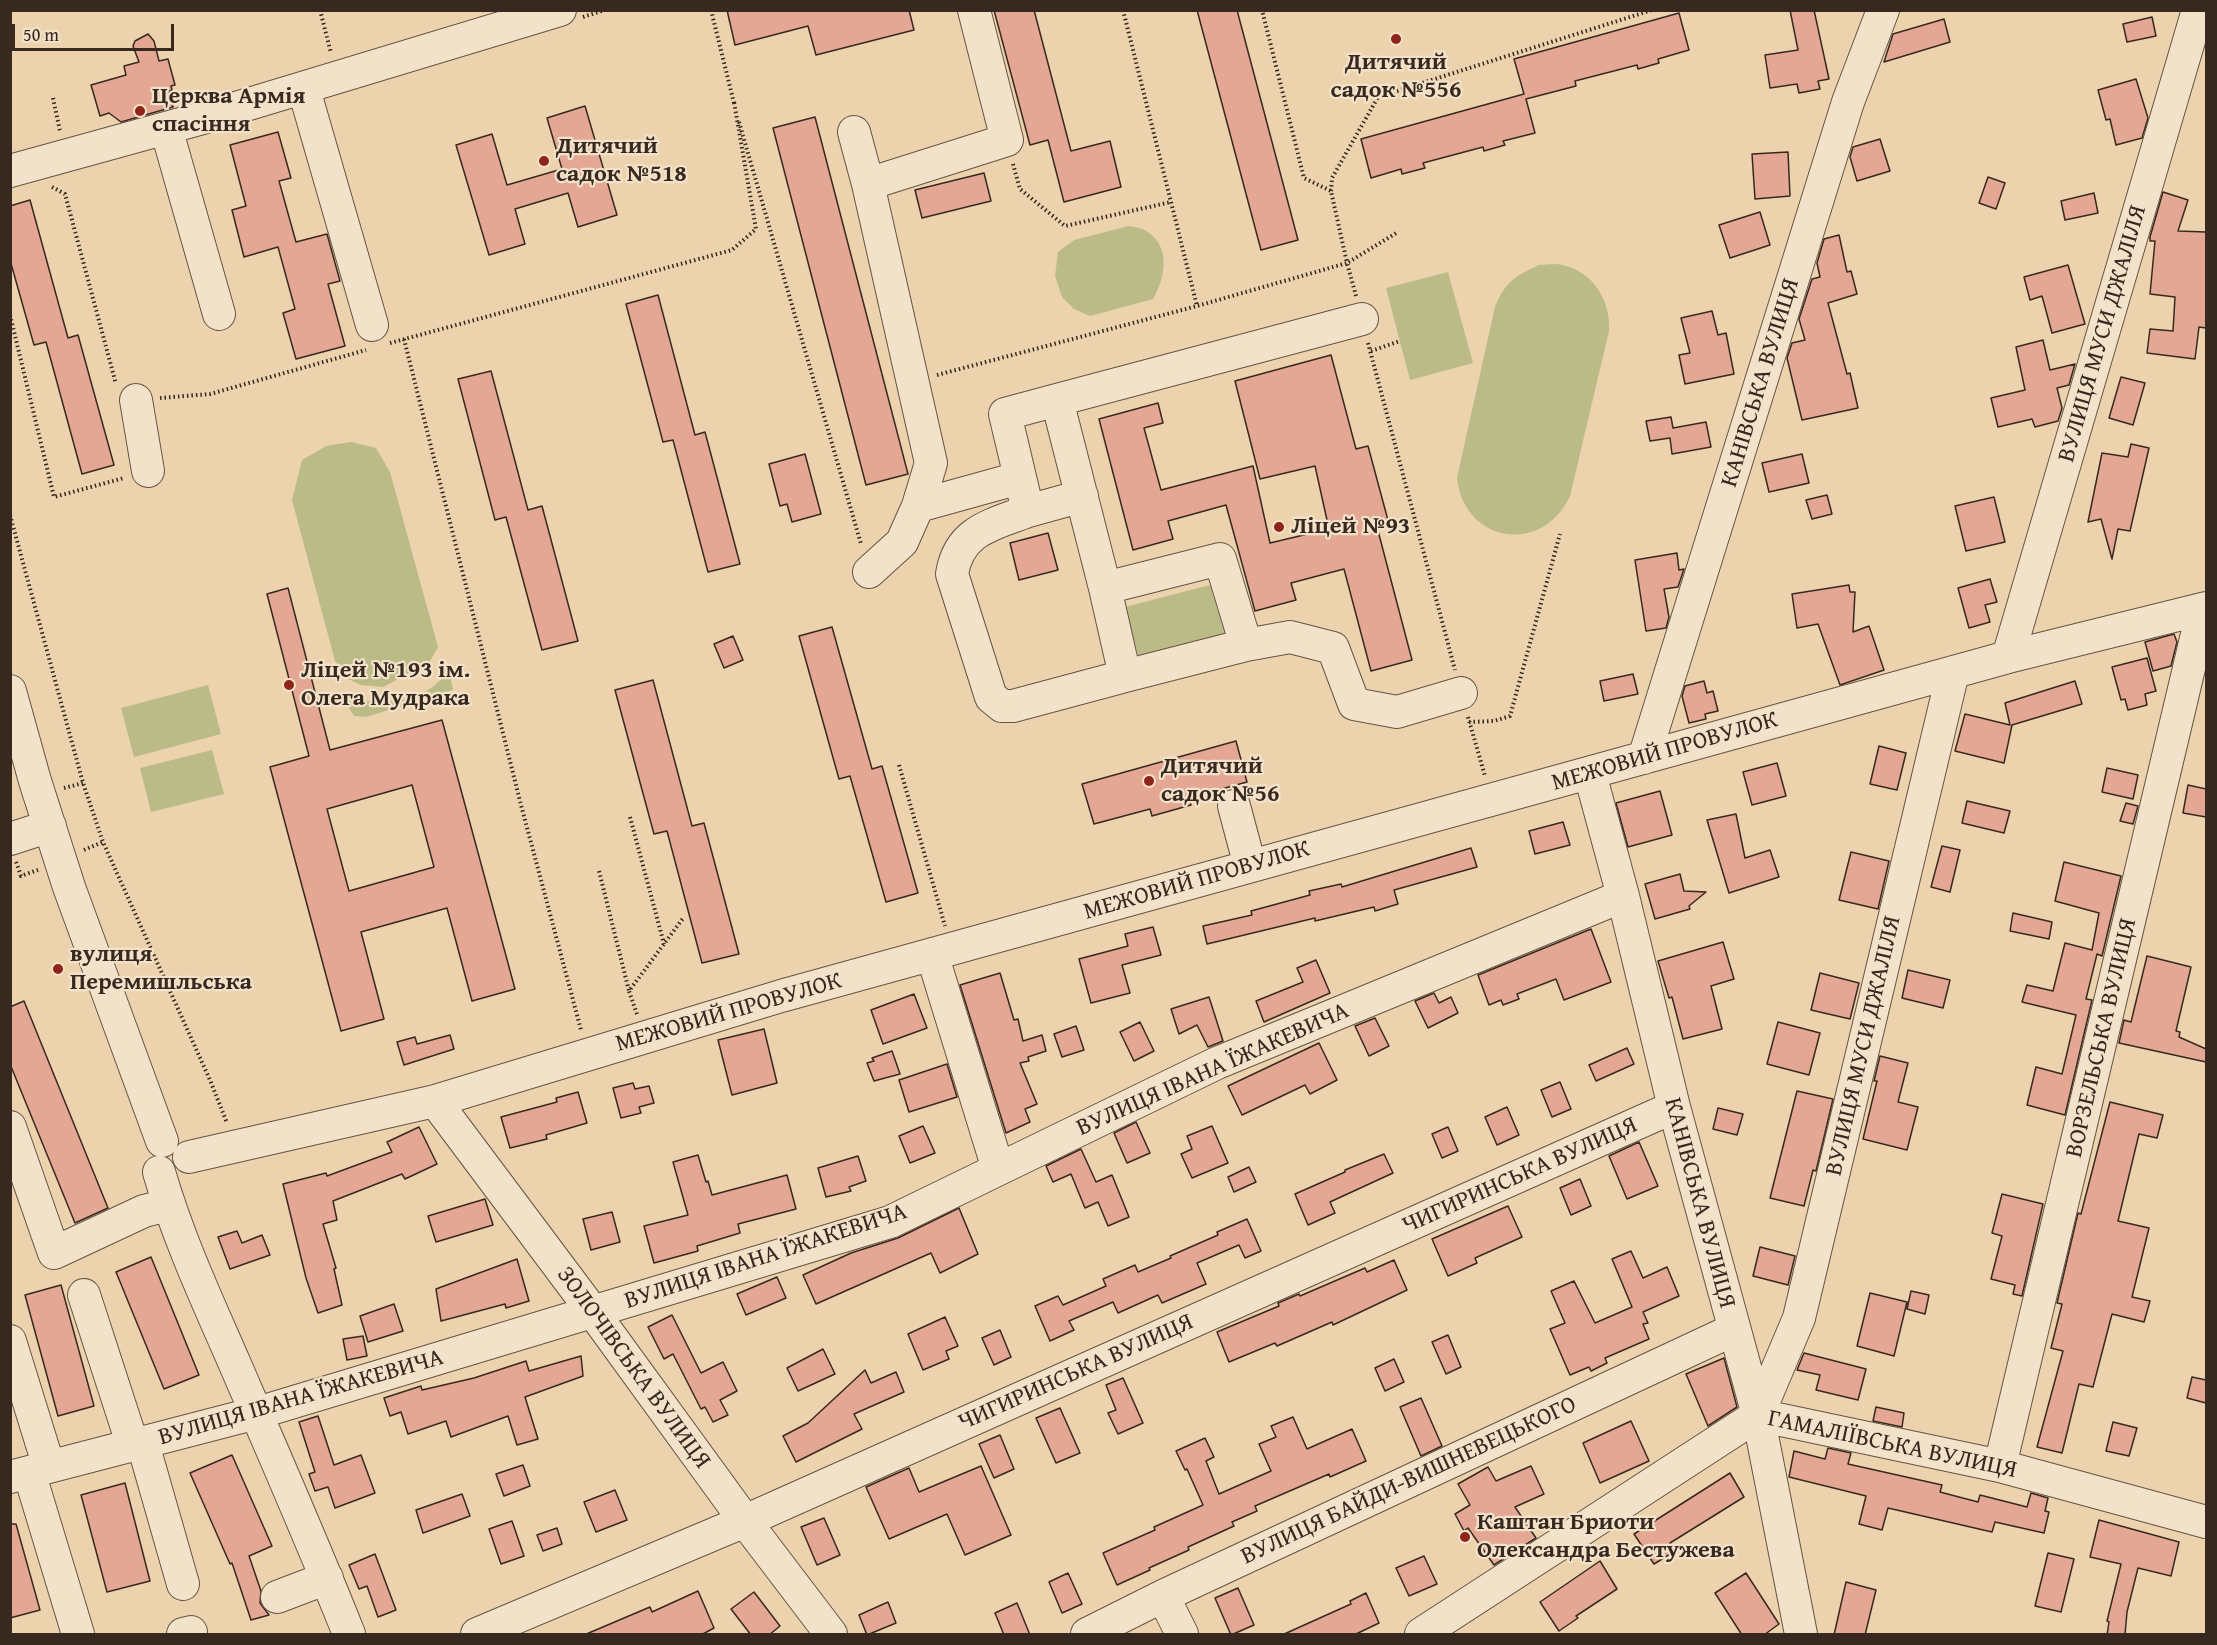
<!DOCTYPE html>
<meta charset="utf-8">
<style>
body{margin:0}
#map{position:relative;width:2217px;height:1645px;overflow:hidden;background:#ecd3ad;font-family:"Gentium Book Plus",serif}
canvas{display:block}
.frame{position:absolute;inset:0;border:12px solid #372920;pointer-events:none}
.scale{position:absolute;left:12px;top:24px;width:162px;height:27px;box-sizing:border-box;border:3px solid #372920;border-top:0;padding-left:8px;font-size:18px;line-height:21px;white-space:nowrap;color:#372920;-webkit-text-stroke:4px #f3e2ca;paint-order:stroke}
</style>
<div id="map">
<canvas width="2217" height="1645"></canvas>
<div class="frame"></div>
<div class="scale">50 m</div>
</div>
<script>
const ctx = document.querySelector('canvas').getContext('2d');
ctx.lineJoin = 'round';
function fillPath(path, color) {
  ctx.fillStyle = color;
  ctx.fill(path, 'evenodd');
}
function trace(path, color, width, dash) {
  ctx.strokeStyle = color;
  ctx.lineWidth = width;
  ctx.lineCap = dash ? 'butt' : 'round';
  ctx.setLineDash(dash || []);
  ctx.stroke(path);
}
function label(font, color, halo, rows, align = 'center') {
  ctx.font = font + ' "Gentium Book Plus",serif';
  ctx.lineWidth = 4.5;
  ctx.setLineDash([]);
  ctx.textBaseline = 'middle';
  ctx.strokeStyle = halo;
  ctx.fillStyle = color;
  for (const [text, x, y, turn = 0] of rows) {
    ctx.save();
    ctx.translate(x, y);
    ctx.rotate((+turn || 0) * Math.PI / 180);
    ctx.textAlign = isNaN(turn) ? turn : align;
    if (halo) ctx.strokeText(text, 0, 0);
    ctx.fillText(text, 0, 0);
    ctx.restore();
  }
}
const green = new Path2D(`
 M1129,226C1135,227 1143,228 1148,232C1171,248 1165,278 1153,299L1090,316L1074,309L1062,297L1055,276L1058,252L1074,240Z
 M1539,265C1546,265 1555,263 1562,265C1593,271 1611,301 1609,331L1570,496C1542,556 1464,543 1457,478L1495,307C1505,282 1515,276 1539,265Z
 M1448,272L1473,363L1410,380L1386,288Z
 M351,442L376,448L390,472L438,647L429,663L383,687L361,685L346,678L335,661L292,500L302,460L326,446Z
 M1210,585L1226,638L1140,661L1125,607Z
 M449,671L453,690L366,717L354,716L349,708L348,698C374,704 409,704 431,688C438,683 443,677 449,671Z
 M208,685L221,734L134,757L121,708Z
 M212,750L224,794L151,812L140,768Z`);
const building = new Path2D(`
 M727,10H909L914,30L816,55L808,26L735,45Z
 M994,10H1034L1071,151L1110,141L1121,187L1064,202L1048,140L1030,145Z
 M1197,10H1237L1298,240L1261,250Z
 M1790,10H1814L1829,79L1818,81L1820,89L1799,93L1797,84L1770,88L1765,55L1798,50Z
 M1679,13L1689,50L1658,59L1659,63L1638,69L1637,65L1575,81L1576,86L1526,99L1535,133L1503,141L1505,145L1484,151L1483,147L1423,163L1425,168L1402,174L1401,169L1371,178L1361,139L1524,94L1514,59Z
 M2152,17L2156,36L2127,42L2123,24Z
 M1944,19L1950,42L1884,62L1893,34Z
 M148,34L154,41L159,61L168,59L175,85L171,86L172,90L169,91L173,107L121,122L109,113L100,116L91,85L126,75L124,66L139,62L133,46L135,41Z
 M2136,79L2148,118L2142,138L2116,145L2110,119L2106,120L2098,90Z
 M585,106L617,215L578,227L568,193L515,209L525,244L489,255L456,145L492,134L507,185L562,169L547,118Z
 M815,117L908,474L866,485L773,128Z
 M278,132L291,178L279,181L296,242L327,234L340,281L328,284L345,346L296,359L283,313L295,309L278,247L244,257L232,210L246,206L230,145Z
 M1880,139L1890,171L1857,181L1850,157L1853,147Z
 M1788,152L1790,196L1755,199L1752,154Z
 M984,173L991,201L922,218L915,190Z
 M1988,177L2005,183L1996,209L1979,203Z
 M2163,192L2188,200L2178,231L2206,232V328L2199,327L2195,359L2147,353L2150,329L2173,331L2175,297L2150,294L2155,241H2150V237Z
 M2094,193L2098,213L2065,220L2061,201Z
 M30,200L68,338L78,335L114,465L82,474L46,342L34,345L10,260V206Z
 M1760,212L1770,245L1730,258L1719,225Z
 M1839,235L1847,272L1851,271L1857,294L1828,303L1847,374L1850,373L1858,408L1802,420L1787,358L1792,343L1805,340L1799,319L1812,279L1820,277L1817,263L1824,239Z
 M2068,265L2085,324L2052,333L2042,296L2030,300L2024,277Z
 M658,295L695,435L705,432L740,564L708,572L673,440L663,442L626,304Z
 M1712,311L1718,335L1726,333L1734,374L1685,384L1679,355L1690,353L1681,318Z
 M2043,340L2050,370L2075,364L2069,385L2057,388L2062,408L2058,421L2035,427L2032,419L1998,427L1991,398L2025,390L2016,347Z
 M1331,355L1356,449L1368,446L1389,524L1377,527L1412,660L1371,671L1344,569L1291,583L1296,600L1255,611L1226,505L1168,521L1173,539L1133,550L1099,419L1158,403L1163,423L1144,428L1161,490L1253,466L1270,543L1329,529L1315,466L1260,479L1235,381Z
 M491,371L528,510L542,506L578,641L542,650L506,517L495,520L458,379Z
 M2121,377L2145,383L2133,425L2109,418Z
 M1671,417L1673,428L1706,422L1711,447L1672,454L1670,438L1650,441L1646,421Z
 M2131,444L2149,448L2130,531L2118,529L2112,559L2101,519L2088,522L2102,453L2128,457Z
 M805,454L821,514L792,522L787,504L780,506L769,464Z
 M1802,454L1809,483L1769,492L1762,463Z
 M1827,495L1832,514L1812,519L1806,500Z
 M1994,497L2005,542L1966,551L1955,506Z
 M1048,533L1058,570L1019,580L1010,543Z
 M1677,553L1679,570L1684,569L1678,587L1664,589L1669,617L1666,628L1646,631L1635,560Z
 M1990,579L1997,602L1985,605L1990,622L1969,628L1958,588Z
 M1849,585L1850,592H1855L1853,632L1869,626L1884,670L1840,685L1818,624L1797,628L1792,594Z
 M288,588L330,750L442,720L515,989L472,1001L447,908L361,932L384,1019L341,1031L270,767L309,756L267,594ZM412,785L434,867L349,891L327,809Z
 M832,627L872,769L882,766L918,893L886,902L850,776L839,779L799,636Z
 M2174,634L2177,642L2171,666L2153,671L2145,642Z
 M733,636L743,660L724,668L714,644Z
 M2147,658L2156,691L2145,694L2147,705L2128,710L2125,699L2121,700L2112,667Z
 M1633,674L1638,694L1604,701L1600,681Z
 M653,680L692,826L704,823L739,954L702,963L667,831L654,834L615,690Z
 M1704,681L1707,693L1713,691L1718,711L1705,714L1706,719L1689,723L1682,696L1685,686Z
 M2075,681L2082,704L2012,725L2004,763L1955,751L1965,714L2010,725L2005,703Z
 M1236,741L1247,782L1189,798L1191,805L1152,816L1150,809L1094,824L1082,784Z
 M1879,746L1906,753L1897,790L1870,784Z
 M1777,763L1786,796L1752,805L1743,772Z
 M2107,768L2138,775L2133,799L2102,792Z
 M2188,785L2206,789V817L2183,813Z
 M1660,791L1672,835L1628,847L1616,803Z
 M1967,801L2010,811L2004,833L1962,823Z
 M2126,803L2138,806L2133,824L2120,821Z
 M1736,814L1745,858L1770,850L1779,877L1729,893L1707,820Z
 M1563,822L1570,845L1535,854L1529,831Z
 M1942,846L1960,850L1950,892L1931,887Z
 M1471,848L1477,867L1394,890L1398,904L1375,911L1374,907L1315,921V918L1207,944L1203,926L1252,915L1251,911L1310,895L1309,891L1341,884L1342,887Z
 M1851,852L1889,861L1878,909L1839,900Z
 M2064,862L2121,876L2102,956L2097,954L2086,999L2092,1000L2065,1115L2027,1105L2036,1067L2062,1074L2076,1015L2022,1002L2027,985L2053,991L2065,943L2092,950L2099,913L2055,901Z
 M1680,874L1684,891L1706,892L1689,906L1690,909L1655,919L1645,884Z
 M2013,913L2052,922L2049,939L2010,931Z
 M1153,927L1161,955L1122,965L1130,993L1091,1003L1079,959L1128,946L1125,934Z
 M1591,929L1611,982L1564,1000L1556,979L1517,994L1519,999L1503,1005L1501,1000L1489,1005L1478,975Z
 M1723,942L1734,979L1711,986L1722,1029L1683,1039L1672,997L1669,998L1658,961Z
 M2147,956L2191,967L2176,1031L2180,1032L2179,1037L2206,1049V1062L2119,1043L2124,1020L2131,1022Z
 M1316,960L1330,993L1264,1022L1256,1001L1303,982L1297,968Z
 M1908,970L1950,980L1943,1008L1902,998Z
 M1000,973L1014,1020L1018,1019L1023,1041L1042,1035L1046,1051L1028,1057L1029,1061L1020,1063L1037,1104L1025,1109L1030,1122L1006,1133L960,985Z
 M1820,973L1859,983L1850,1019L1811,1010Z
 M1434,993L1439,1003L1451,997L1458,1013L1428,1028L1415,1001Z
 M914,994L927,1028L883,1044L871,1010Z
 M1209,997L1223,1041L1208,1047L1197,1025L1179,1034L1171,1009Z
 M24,1001L108,1208L75,1223L10,1064V1007Z
 M1375,1018L1389,1046L1369,1056L1355,1026Z
 M1140,1022L1154,1051L1134,1061L1120,1032Z
 M1778,1022L1820,1033L1809,1075L1767,1064Z
 M1076,1026L1084,1050L1062,1057L1054,1034Z
 M764,1029L777,1083L732,1095L718,1040Z
 M450,1035L454,1049L404,1065L397,1042L415,1037L417,1044Z
 M1319,1043L1337,1080L1310,1094L1305,1085L1242,1115L1228,1086Z
 M1627,1048L1634,1064L1596,1081L1589,1065Z
 M892,1051L900,1074L874,1081L867,1063L874,1061L872,1058Z
 M1880,1056L1908,1063L1898,1102L1918,1107L1907,1150L1863,1139L1877,1081H1874Z
 M947,1064L957,1097L909,1112L899,1080Z
 M1560,1082L1571,1109L1552,1117L1541,1090Z
 M633,1083L635,1089L649,1086L654,1103L639,1107L641,1113L621,1118L613,1088Z
 M1797,1091L1833,1099L1816,1171L1813,1170L1804,1206L1770,1198Z
 M578,1092L587,1123L546,1135L547,1139L510,1148L501,1117L557,1102L556,1098Z
 M2110,1102L2163,1115L2157,1138L2139,1134L2118,1221L2149,1228L2132,1297L2150,1301L2144,1322L2112,1314L2093,1387L2079,1384L2062,1453L2037,1447L2063,1351L2051,1348L2062,1304L2057,1303L2078,1213L2081,1214Z
 M1507,1107L1519,1135L1497,1145L1485,1117Z
 M1718,1108L1743,1114L1737,1135L1713,1129Z
 M1136,1122L1150,1153L1127,1163L1114,1133Z
 M923,1126L935,1153L910,1163L899,1136Z
 M1212,1126L1228,1163L1192,1178L1181,1154L1192,1149L1187,1136Z
 M419,1127L437,1164L405,1179L402,1174L333,1201L337,1220L323,1224L336,1268L334,1269L342,1305L318,1313L306,1278L283,1184L326,1173L327,1176L392,1152L387,1142Z
 M1448,1127L1458,1151L1442,1158L1432,1134Z
 M1639,1142L1658,1186L1627,1199L1609,1156Z
 M1081,1149L1096,1182L1112,1175L1129,1217L1108,1226L1098,1202L1085,1208L1071,1174L1053,1182L1046,1166Z
 M1384,1154L1393,1173L1330,1202L1335,1213L1308,1225L1295,1194L1345,1172V1170Z
 M698,1155L706,1182L708,1181L712,1195L787,1175L796,1209L738,1224L740,1233L697,1246L698,1251L654,1263L644,1226L688,1215L673,1162Z
 M858,1156L866,1181L849,1187L851,1191L826,1197L818,1168Z
 M1249,1167L1256,1182L1234,1192L1228,1177Z
 M1580,1179L1591,1206L1571,1215L1560,1188Z
 M2002,1194L2043,1204L2022,1296L2013,1294L2015,1285L1991,1279L2002,1236L1992,1233Z
 M485,1199L493,1225L436,1242L428,1216Z
 M1508,1206L1522,1237L1475,1258L1477,1263L1448,1276L1432,1239Z
 M959,1208L978,1254L940,1273L931,1253L816,1304L803,1275L851,1253L898,1238Z
 M612,1212L620,1242L591,1250L583,1219Z
 M1247,1219L1261,1251L1245,1258L1239,1245L1197,1263L1206,1284L1162,1303L1158,1295L1118,1313L1113,1302L1069,1321L1074,1330L1050,1341L1035,1306L1058,1296L1063,1305L1106,1286L1103,1279L1135,1265L1138,1272L1171,1258L1170,1256L1218,1235L1217,1232Z
 M237,1231L242,1243L262,1235L270,1255L230,1269L218,1237Z
 M1760,1247L1795,1256L1788,1285L1753,1276Z
 M1631,1251L1643,1278L1667,1267L1679,1296L1643,1312L1648,1323L1643,1324L1649,1339L1605,1358L1607,1363L1591,1371L1589,1367L1570,1375L1550,1329L1565,1323L1551,1291L1574,1281L1595,1323L1632,1307L1612,1259Z
 M151,1257L199,1375L164,1389L116,1272Z
 M517,1259L529,1301L506,1308L505,1304L441,1321L436,1289Z
 M1394,1260L1407,1290L1333,1325L1332,1322L1277,1346L1275,1343L1229,1362L1217,1332L1279,1306L1278,1303L1299,1294L1300,1296L1365,1268L1367,1272Z
 M777,1277L786,1298L746,1315L737,1294Z
 M61,1285L94,1406L58,1416L25,1295Z
 M1911,1291L1929,1295L1925,1314L1907,1309Z
 M1870,1293L1907,1302L1894,1356L1857,1346Z
 M394,1304L403,1331L368,1342L360,1316Z
 M672,1315L701,1373L723,1362L737,1391L720,1400L728,1415L713,1422L705,1407L701,1409L673,1354L664,1359L648,1327Z
 M945,1317L958,1346L946,1351L949,1359L923,1370L908,1334Z
 M1000,1330L1011,1357L994,1365L982,1338Z
 M1448,1335L1461,1367L1446,1374L1432,1342Z
 M363,1336L367,1356L347,1360L343,1339Z
 M823,1349L835,1374L798,1391L787,1368Z
 M1804,1353L1866,1369L1858,1400L1816,1390L1820,1375L1797,1370Z
 M581,1356L583,1376L525,1397L538,1439L517,1445L508,1416L451,1437L446,1421L408,1434L401,1412L390,1416L384,1398L421,1386L422,1390L474,1378L526,1361L529,1371Z
 M1724,1358L1737,1407L1708,1426L1686,1374Z
 M1394,1359L1404,1382L1385,1391L1375,1368Z
 M865,1370L871,1383L896,1372L904,1392L854,1414L862,1429L796,1462L783,1436L808,1423Z
 M2192,1377L2206,1380V1403L2187,1398Z
 M1123,1378L1143,1423L1118,1434L1108,1413L1116,1410L1106,1385Z
 M1421,1398L1442,1446L1421,1456L1400,1407Z
 M1876,1407L1904,1413L1902,1427L1873,1421Z
 M1060,1408L1080,1453L1056,1463L1036,1418Z
 M318,1416L334,1465L361,1455L375,1493L335,1508L328,1487L315,1491L309,1474L315,1472L299,1422Z
 M1293,1417L1307,1449L1352,1429L1366,1461L1330,1477L1329,1474L1255,1506L1257,1511L1232,1522L1234,1526L1188,1547L1189,1550L1149,1568L1150,1570L1117,1585L1103,1553L1155,1530L1154,1527L1203,1505L1187,1469L1185,1470L1176,1451L1205,1438L1214,1457L1206,1461L1219,1494L1271,1471L1259,1444L1276,1437L1271,1426Z
 M1631,1421L1649,1461L1600,1483L1583,1443Z
 M2113,1422L2137,1428L2129,1456L2106,1451Z
 M1000,1435L1014,1469L994,1478L979,1444Z
 M1828,1448L1851,1453L1848,1464L1942,1485L1940,1492L1978,1502L1980,1495L2027,1507L2031,1493L2048,1498L2045,1511L2049,1512L2044,1533L1995,1522L1992,1532L1888,1508L1882,1530L1859,1524L1866,1496L1789,1477L1794,1451L1825,1459Z
 M232,1455L272,1546L249,1556L261,1591L260,1603L269,1615L251,1620L232,1563L230,1564L190,1473Z
 M523,1465L530,1486L504,1496L496,1474Z
 M981,1466L1011,1535L965,1555L947,1514L889,1539L866,1487L909,1468L919,1492Z
 M1531,1466L1544,1494L1515,1507L1536,1538L1494,1565L1468,1528L1464,1531L1455,1514L1470,1505L1458,1484L1488,1467L1496,1481Z
 M1730,1473L1744,1497L1670,1543L1675,1551L1654,1564L1634,1534Z
 M125,1483L150,1581L107,1592L81,1495Z
 M615,1490L627,1520L596,1532L584,1502Z
 M462,1494L470,1516L423,1533L416,1510Z
 M824,1518L840,1555L817,1565L801,1527Z
 M2099,1520L2179,1542L2171,1576L2138,1568L2127,1612L2125,1635H2107L2109,1622L2107,1621L2121,1564L2090,1557Z
 M512,1521L524,1556L501,1564L489,1529Z
 M10,1524H16L40,1610L10,1618Z
 M557,1528L562,1544L543,1551L537,1535Z
 M2048,1553L2074,1559L2061,1612L2035,1606Z
 M375,1554L396,1610L378,1617L367,1586L359,1589L349,1565Z
 M1424,1556L1437,1584L1409,1596L1396,1568Z
 M1600,1561L1617,1589L1576,1616L1578,1618L1559,1631L1540,1602Z
 M1068,1573L1082,1604L1062,1613L1049,1582Z
 M1746,1573L1779,1624L1764,1635H1742L1715,1593Z
 M1846,1582L1876,1590L1865,1635H1834Z
 M1238,1588L1254,1625L1231,1635L1215,1598Z
 M698,1591L714,1628L701,1635H584L650,1607L652,1612Z
 M754,1592L780,1626L769,1635H751L731,1609Z
 M1366,1593L1379,1623L1354,1635H1282L1351,1604L1350,1601Z
 M888,1602L896,1623L867,1635L859,1615Z
 M1017,1603L1030,1635H1004L995,1613Z`);
const path = new Path2D(`
 M320,10L331,53
 M711,10L734,103
 M1123,10L1197,306L1347,263L1331,191L1304,178L1262,10
 M583,17L605,10
 M53,98L60,131
 M739,122L861,544
 M1013,164L1020,189L1065,226L1171,202
 M52,187L65,194L116,384
 M1331,191L1332,178L1378,97L1652,10
 M1356,296L1347,263L1398,232
 M10,315L54,497L124,478
 M404,339L521,805L581,1030
 M390,343L732,250L756,229L734,102
 M1368,343L1455,670
 M1371,351L1400,341
 M937,375L1197,306
 M160,398L210,394L366,350
 M10,515L83,783L103,842L210,1080L227,1123
 M1468,717L1485,776
 M1469,722L1494,721L1510,716L1560,534
 M899,765L945,926
 M64,788L83,783
 M630,817L664,944
 M84,850L103,842
 M16,862L21,876L38,870
 M599,871L629,991
 M637,1014L629,991L684,917`);
const minor = new Path2D(`
 M307,100L372,325
 M166,128L219,314
 M854,132L868,184L931,463L918,506L902,542L869,572
 M10,171L206,117L560,10
 M868,184L1007,140L974,10
 M1362,319L1057,400L1105,588L1220,559L1246,645L1290,637L1333,648L1354,704L1397,712L1461,693
 M136,400L148,471
 M1057,400L1005,414L1028,511L1082,496
 M918,506L1019,478
 M1028,511C992,525 959,530 952,574L991,697L1002,706H1013L1125,676
 M1105,588L1125,676L1246,645
 M2008,657L2198,10
 M10,691L35,781L69,887L162,1141
 M1644,758L1848,102L1883,10
 M1590,774L1623,896L1674,1107L1758,1415L1801,1634
 M1234,806L1250,866
 M10,839L50,826
 M932,954L998,1169
 M435,1101L593,1312L745,1521L831,1634
 M10,1127L54,1253L144,1211L168,1205
 M189,1157L435,1101L781,996L2008,657L2206,608
 M159,1172C178,1238 207,1300 234,1362C273,1452 313,1543 349,1634
 M84,1295L133,1446
 M10,1341L49,1467
 M1758,1415L1799,1318L1953,672
 M143,1444L183,1584
 M2000,1466L2203,609
 M29,1472L78,1634
 M10,1477L264,1411L890,1222L1217,1063L1623,896
 M1163,1596L1182,1634
 M277,1597L327,1578
 M183,1634L191,1632
 M477,1634L745,1521L1674,1107
 M1087,1634L1163,1596L1733,1330
 M1421,1634L1758,1415L2000,1466L2206,1522`);
const markers = [
 [1396,39,6,"#8f2418"],
 [140,111,6,"#8f2418"],
 [544,161,6,"#8f2418"],
 [1279,527,6,"#8f2418"],
 [289,685,6,"#8f2418"],
 [1149,781,6,"#8f2418"],
 [58,969,6,"#8f2418"],
 [1465,1537,6,"#8f2418"]
];
const poiNames = [
 ["Дитячий",1396,63,"center"],
 ["садок №556",1396,91,"center"],
 ["Церква Армія",152,97],
 ["спасіння",152,125],
 ["Дитячий",556,147],
 ["садок №518",556,175],
 ["Ліцей №93",1291,527],
 ["Ліцей №193 ім.",301,671],
 ["Олега Мудрака",301,699],
 ["Дитячий",1161,767],
 ["садок №56",1161,795],
 ["вулиця",70,955],
 ["Перемишльська",70,983],
 ["Каштан Бриоти",1477,1523],
 ["Олександра Бестужева",1477,1551]
];
const streetNames = [
 ["ВУЛИЦЯ МУСИ ДЖАЛІЛЯ",2103,334,-74],
 ["КАНІВСЬКА ВУЛИЦЯ",1761,383,-73],
 ["МЕЖОВИЙ ПРОВУЛОК",1665,752,-16],
 ["МЕЖОВИЙ ПРОВУЛОК",1197,881,-16],
 ["МЕЖОВИЙ ПРОВУЛОК",729,1013,-16],
 ["ВОРЗЕЛЬСЬКА ВУЛИЦЯ",2102,1038,-77],
 ["ВУЛИЦЯ МУСИ ДЖАЛІЛЯ",1864,1046,-77],
 ["ВУЛИЦЯ ІВАНА ЇЖАКЕВИЧА",1213,1070,-24],
 ["ЧИГИРИНСЬКА ВУЛИЦЯ",1520,1176,-24],
 ["КАНІВСЬКА ВУЛИЦЯ",1699,1203,75],
 ["ВУЛИЦЯ ІВАНА ЇЖАКЕВИЧА",766,1257,-18],
 ["ЗОЛОЧІВСЬКА ВУЛИЦЯ",633,1368,54],
 ["ЧИГИРИНСЬКА ВУЛИЦЯ",1076,1373,-24],
 ["ВУЛИЦЯ ІВАНА ЇЖАКЕВИЧА",301,1398,-16],
 ["ГАМАЛІЇВСЬКА ВУЛИЦЯ",1892,1445,12],
 ["ВУЛИЦЯ БАЙДИ-ВИШНЕВЕЦЬКОГО",1409,1481,-25]
];
fillPath(green, '#bbbb87');
fillPath(building, '#e4a794');
trace(building, '#372920', 1.5);
trace(minor, '#645443', 34);
trace(path, '#372920', 4, [1.5, 3]);
trace(minor, '#f3e2ca', 32);
for (const [x, y, r, color] of markers) {
  const dot = new Path2D();
  dot.arc(x, y, r, 0, 2 * Math.PI);
  ctx.fillStyle = color;
  ctx.fill(dot);
  trace(dot, '#f3e2ca', 2);
}
label('bold 24px', '#372920', '#f3e2ca', poiNames, 'left');
label('24px', '#372920', '#f3e2ca', streetNames);
</script>
